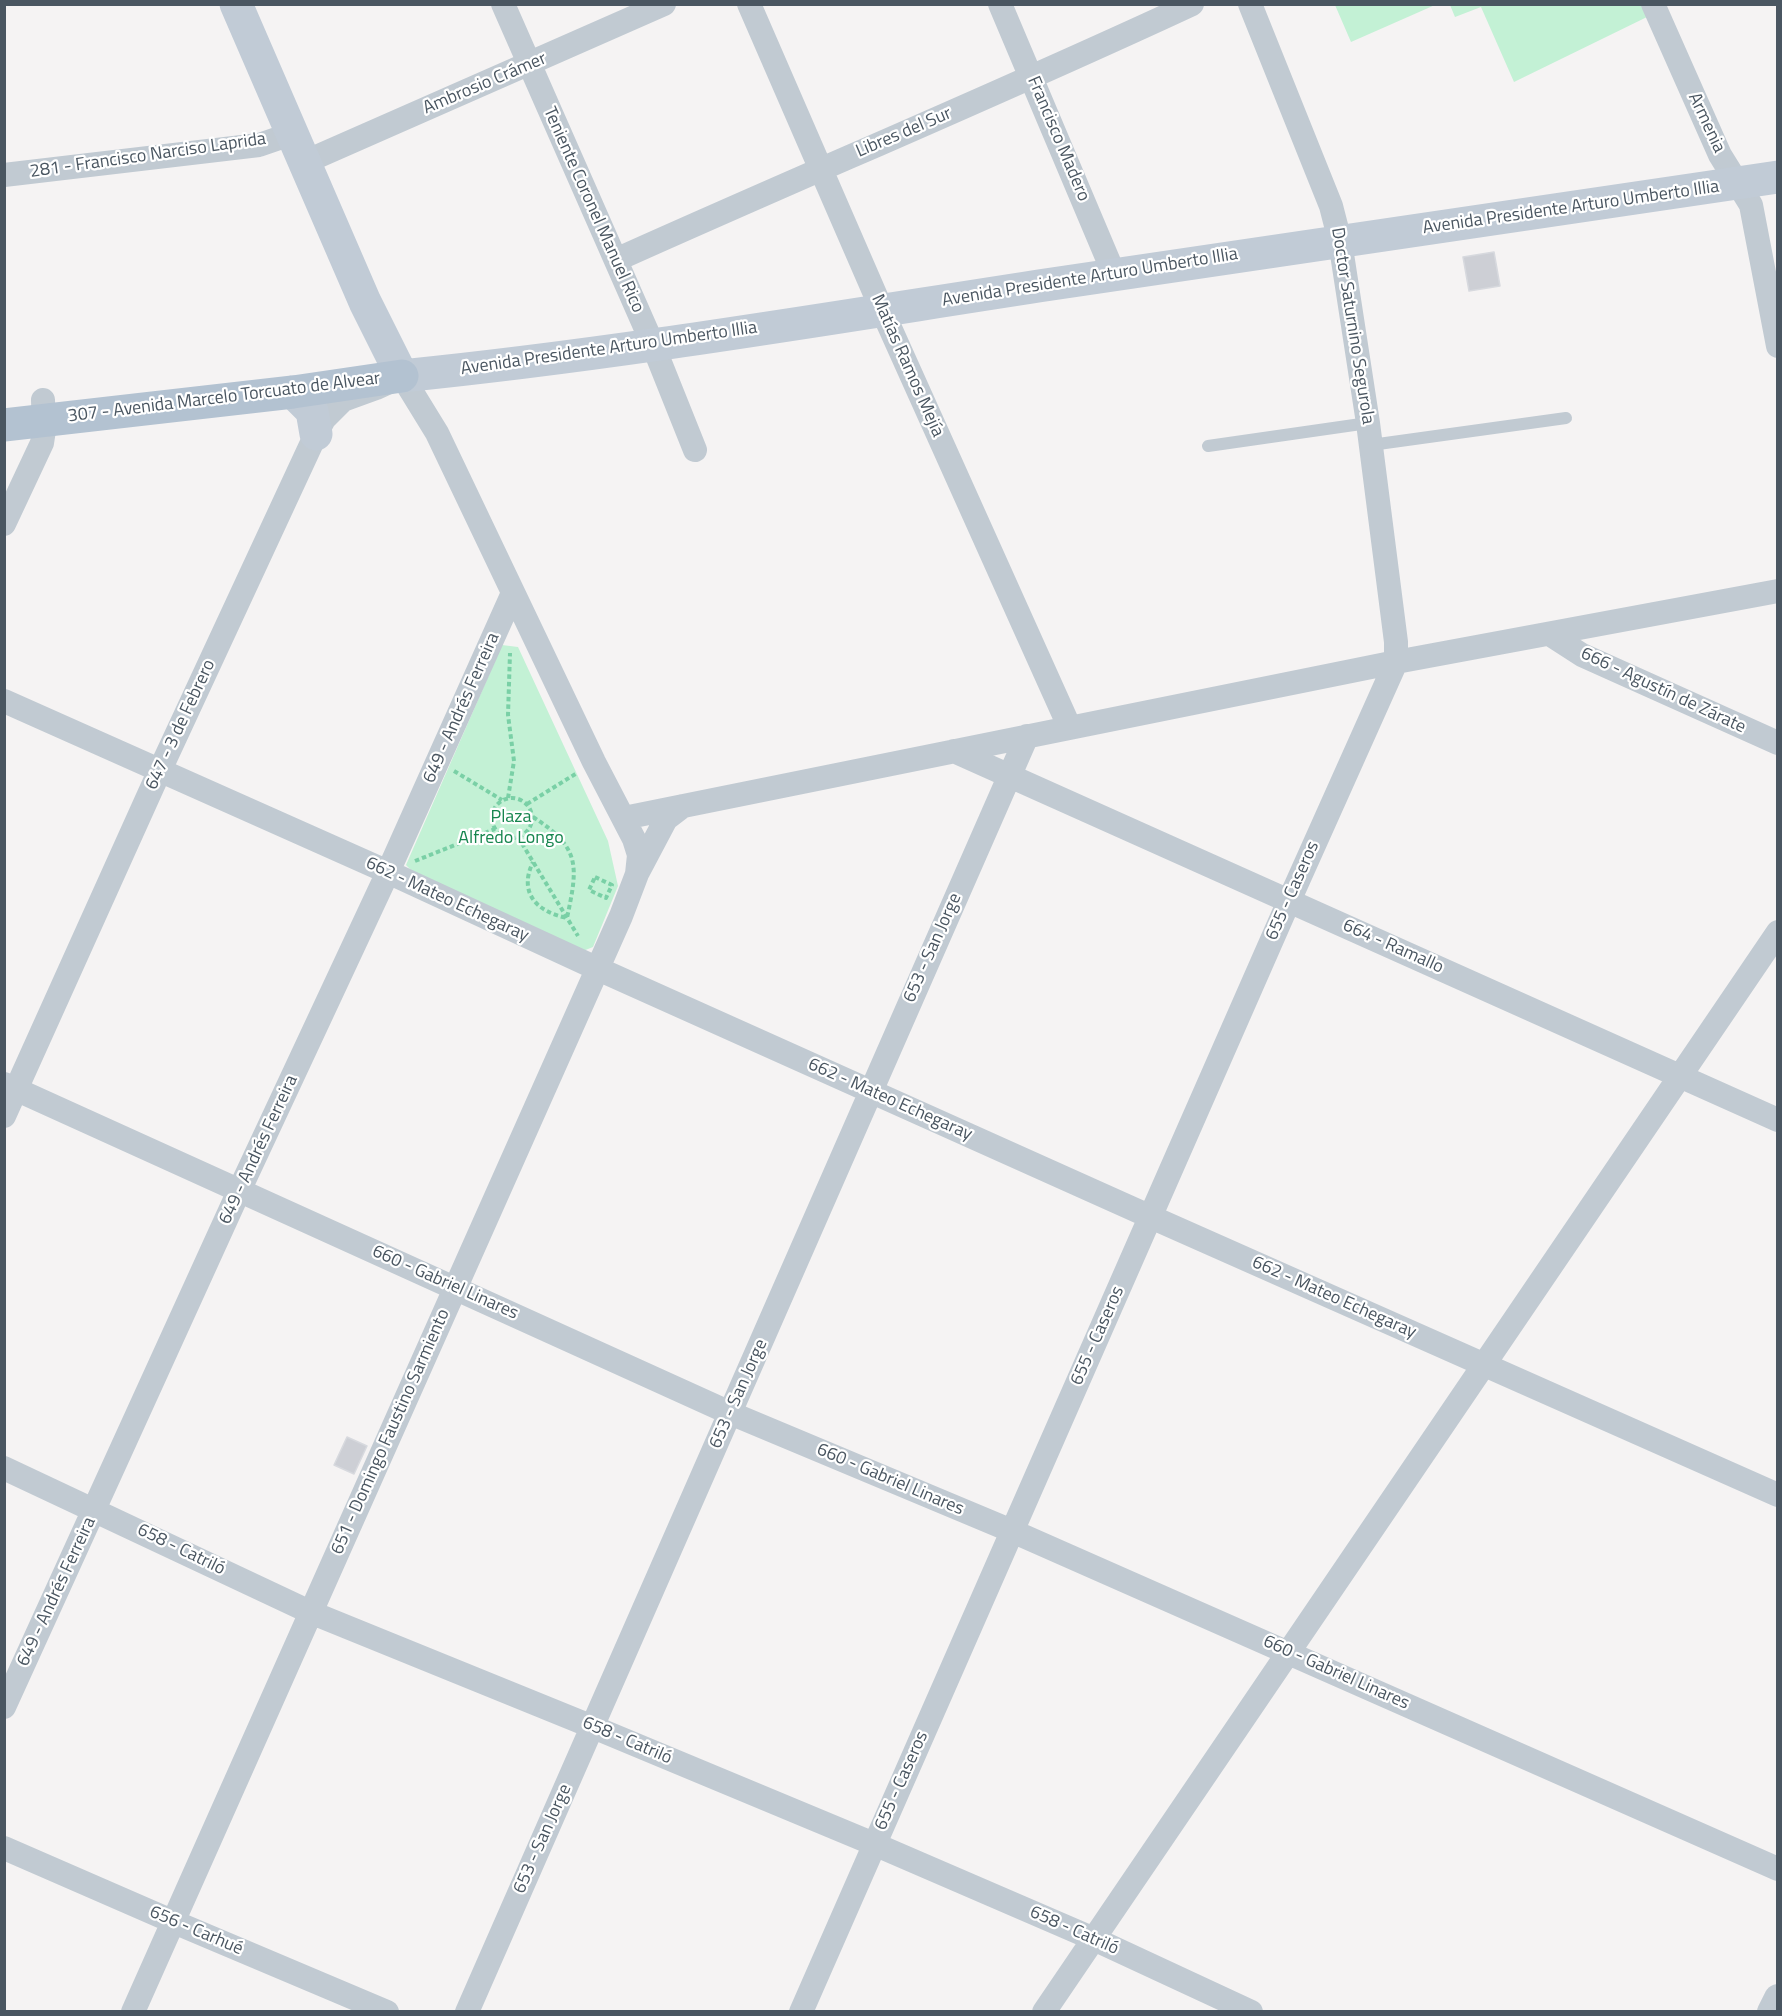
<!DOCTYPE html>
<meta charset="utf-8">
<style>
body{margin:0}
#map{position:relative;width:1782px;height:2016px;overflow:hidden;background:#f5f3f3;font-family:"Titillium Web",sans-serif}
canvas{display:block}
.frame{position:absolute;inset:0;border:6px solid #4a5661;pointer-events:none}
</style>
<div id="map">
<canvas width="1782" height="2016"></canvas>
<div class="frame"></div>
</div>
<script>
const ctx = document.querySelector('canvas').getContext('2d');
ctx.lineJoin = 'round';
function fillPath(path, color) {
  ctx.fillStyle = color;
  ctx.fill(path, 'evenodd');
}
function trace(path, color, width, dash) {
  ctx.strokeStyle = color;
  ctx.lineWidth = width;
  ctx.lineCap = dash ? 'butt' : 'round';
  ctx.setLineDash(dash || []);
  ctx.stroke(path);
}
function label(font, color, halo, rows, align = 'center') {
  ctx.font = font + ' "Titillium Web",sans-serif';
  ctx.lineWidth = 4.5;
  ctx.setLineDash([]);
  ctx.textBaseline = 'middle';
  ctx.strokeStyle = halo;
  ctx.fillStyle = color;
  for (const [text, x, y, turn = 0] of rows) {
    ctx.save();
    ctx.translate(x, y);
    ctx.rotate((+turn || 0) * Math.PI / 180);
    ctx.textAlign = isNaN(turn) ? turn : align;
    if (halo) ctx.strokeText(text, 0, 0);
    ctx.fillText(text, 0, 0);
    ctx.restore();
  }
}
const green = new Path2D(`
 M1335,5H1435L1351,42Z
 M1450,5H1642L1647,17L1514,82L1481,7L1455,17Z
 M502,645L518,647L608,841L618,886L593,947L583,951L416,875L406,865Z`);
const building = new Path2D(`
 M1494,252L1500,286L1469,291L1463,257Z
 M347,1437L367,1446L354,1474L334,1465Z`);
const path = new Path2D(`
 M454,771L502,800
 M492 818a20 20 0 1 1 40 0a20 20 0 1 1-40 0Z
 M508,798L514,761L508,715L510,653
 M527,804L577,773
 M533,817C581,848 578,866 567,918C537,912 518,893 533,862
 M518,837L578,936
 M415,861L495,829
 M595,877L612,885L606,898L589,890Z`);
const service = new Path2D(`
 M1371,445L1566,418
 M1208,446L1368,423`);
const minor = new Path2D(`
 M503,4L653,345L695,450
 M749,4L882,310L1069,726
 M1000,4L1114,274
 M1653,4L1720,155L1751,205L1778,346
 M305,162L664,4
 M4,175L259,145L291,134
 M616,260C807,174 1001,93 1192,4
 M4,524L42,443L44,430L43,400
 M1551,635L1582,655L1778,743
 M4,701L388,872L596,968L1151,1217L1778,1495
 M954,751L1778,1120
 M624,818L1396,662L1778,591
 M638,872L666,819L683,806
 M4,1084L730,1413L1012,1531L1778,1869
 M4,1116L160,770L316,434L324,419L343,400L376,388L402,376L437,433L594,762L634,839L639,855L637,874L621,916L133,2012
 M4,1468L310,1612L593,1727L874,1844L1094,1939L1251,2012
 M4,1707L239,1191L388,872L513,593
 M4,1848L174,1922L387,2012
 M467,2012L1027,736
 M801,2012L1289,901L1396,662V642L1368,423L1340,241L1331,206L1250,4
 M1044,2012L1778,932`);
const tertiary = new Path2D(`
 M1771,2012L1778,1998`);
const secondary = new Path2D(`
 M236,4L365,302L402,376C620,354 836,317 1052,284C1294,247 1536,212 1778,177
 M293,392L312,411L316,434`);
const primary = new Path2D(`
 M4,425L293,392L402,376`);
const streetNames = [
 ["Ambrosio Crámer",485,84,-23],
 ["Armenia",1706,123,65],
 ["Libres del Sur",904,133,-23],
 ["Francisco Madero",1058,139,67],
 ["281 - Francisco Narciso Laprida",148,156,-8],
 ["Avenida Presidente Arturo Umberto Illia",1571,208,-8],
 ["Teniente Coronel Manuel Rico",593,210,66],
 ["Avenida Presidente Arturo Umberto Illia",1090,278,-9],
 ["Doctor Saturnino Segurola",1352,326,81],
 ["Avenida Presidente Arturo Umberto Illia",609,349,-8],
 ["Matías Ramos Mejía",907,366,66],
 ["307 - Avenida Marcelo Torcuato de Alvear",224,398,-7],
 ["666 - Agustín de Zárate",1663,691,25],
 ["649 - Andrés Ferreira",462,708,-66],
 ["647 - 3 de Febrero",181,725,-65],
 ["655 - Caseros",1293,891,-66],
 ["662 - Mateo Echegaray",447,900,25],
 ["664 - Ramallo",1393,947,24],
 ["653 - San Jorge",933,948,-66],
 ["662 - Mateo Echegaray",890,1100,24],
 ["649 - Andrés Ferreira",259,1150,-65],
 ["660 - Gabriel Linares",445,1283,24],
 ["662 - Mateo Echegaray",1334,1298,24],
 ["655 - Caseros",1098,1336,-66],
 ["653 - San Jorge",739,1394,-66],
 ["651 - Domingo Faustino Sarmiento",391,1432,-66],
 ["660 - Gabriel Linares",890,1480,23],
 ["658 - Catriló",181,1550,26],
 ["649 - Andrés Ferreira",57,1592,-65],
 ["660 - Gabriel Linares",1336,1673,24],
 ["658 - Catriló",627,1741,23],
 ["655 - Caseros",902,1781,-66],
 ["653 - San Jorge",543,1839,-66],
 ["656 - Carhué",196,1931,23],
 ["658 - Catriló",1074,1931,24]
];
const parkNames = [
 ["Plaza",511,818],
 ["Alfredo Longo",511,839]
];
fillPath(green, '#c3f1d5');
fillPath(building, '#cdcfd5');
trace(building, '#d7d9de', 1.5);
trace(path, '#7ad0a6', 4, [4.5, 3]);
trace(service, '#c1cad2', 12);
trace(minor, '#c1cad2', 24);
trace(tertiary, '#c1cad2', 28);
trace(secondary, '#c1cbd6', 33);
trace(primary, '#b3c2d1', 33);
label('18px', '#4a5661', '#fff', streetNames);
label('18px', '#17864f', '#fff', parkNames);
</script>
